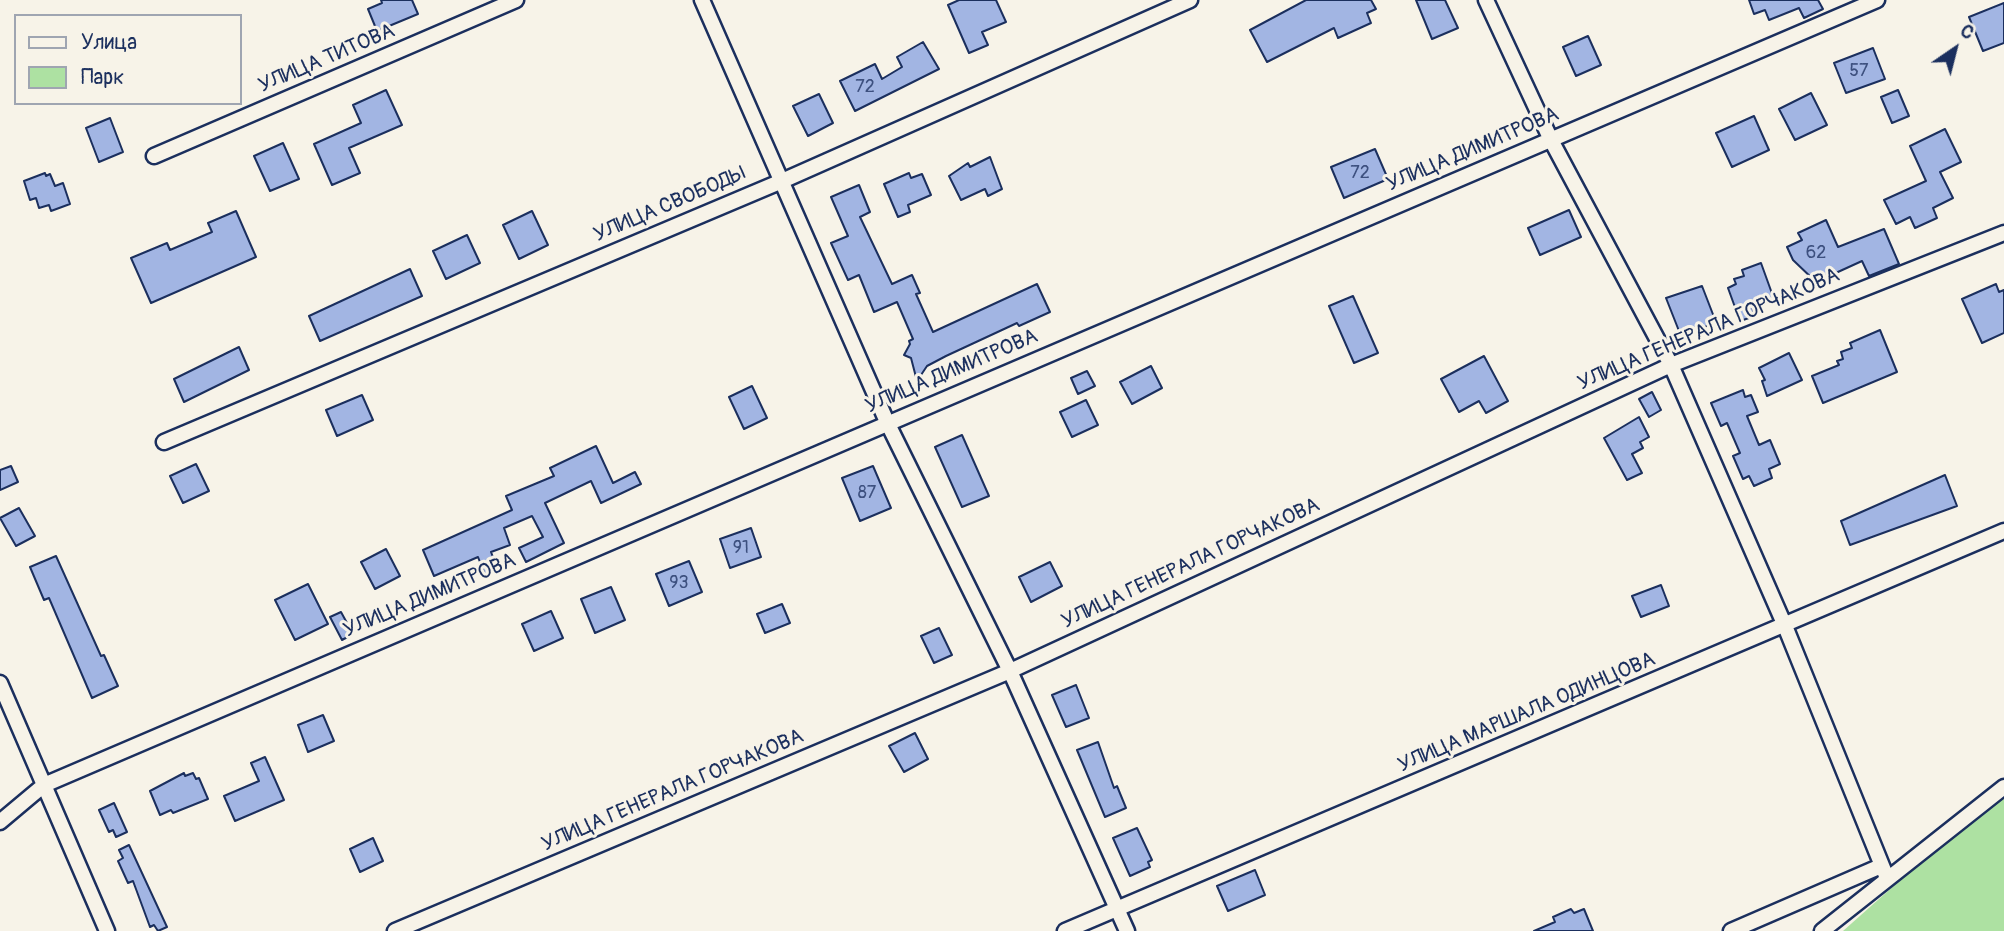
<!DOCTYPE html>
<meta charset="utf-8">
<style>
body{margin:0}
#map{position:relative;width:2004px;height:931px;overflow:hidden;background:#f7f3e8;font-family:Pangolin,sans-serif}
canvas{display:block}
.legend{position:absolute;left:14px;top:14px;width:228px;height:91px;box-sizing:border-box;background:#f7f3e8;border:2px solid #9fa5b1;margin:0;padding:9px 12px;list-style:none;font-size:21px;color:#1b2f5e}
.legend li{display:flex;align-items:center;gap:14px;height:35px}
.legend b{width:35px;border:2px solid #9fa5b1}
.north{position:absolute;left:1920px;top:14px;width:70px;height:70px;-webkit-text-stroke:5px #f7f3e8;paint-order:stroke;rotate:35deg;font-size:19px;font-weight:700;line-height:28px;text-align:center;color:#1b2f5e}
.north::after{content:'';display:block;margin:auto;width:24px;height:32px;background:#1b2f5e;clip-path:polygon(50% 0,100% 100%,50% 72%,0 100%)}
</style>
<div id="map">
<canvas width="2004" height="931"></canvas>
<ul class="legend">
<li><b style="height:9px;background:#f7f3e8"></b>Улица</li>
<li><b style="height:19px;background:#ade1a2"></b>Парк</li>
</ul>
<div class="north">С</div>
</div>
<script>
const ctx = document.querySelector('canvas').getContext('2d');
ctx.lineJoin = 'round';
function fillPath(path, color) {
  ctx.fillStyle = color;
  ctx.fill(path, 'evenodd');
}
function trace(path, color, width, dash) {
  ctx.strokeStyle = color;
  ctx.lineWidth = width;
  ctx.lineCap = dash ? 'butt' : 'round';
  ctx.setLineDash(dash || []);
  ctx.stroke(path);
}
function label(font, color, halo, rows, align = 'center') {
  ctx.font = font + ' Pangolin,sans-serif';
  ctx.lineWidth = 6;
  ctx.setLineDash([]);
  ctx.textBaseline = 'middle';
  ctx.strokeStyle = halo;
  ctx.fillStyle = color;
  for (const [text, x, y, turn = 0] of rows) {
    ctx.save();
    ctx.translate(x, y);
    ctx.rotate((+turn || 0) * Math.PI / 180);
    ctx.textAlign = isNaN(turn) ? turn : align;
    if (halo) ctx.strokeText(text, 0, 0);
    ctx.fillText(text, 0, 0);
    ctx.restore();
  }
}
const green = new Path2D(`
 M2004,788V931H1843Z`);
const building = new Path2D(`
 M381,0H412L418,14L377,31L368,9L382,3Z
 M959,0H996L1006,22L982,32L988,45L969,53L948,5Z
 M1306,0H1371L1376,9L1367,13L1371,23L1338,38L1334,28L1267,62L1250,30Z
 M1416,0H1445L1458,28L1432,39Z
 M1749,0H1818L1823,9L1804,18L1799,8L1769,20L1765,10L1754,14Z
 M2004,3V43L1983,51L1969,17Z
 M1588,36L1601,65L1576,76L1563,47Z
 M923,42L939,69L855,111L840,81L875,64L882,79L902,67L897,57Z
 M1873,48L1885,79L1846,93L1834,63Z
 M386,90L402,125L349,148L360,173L332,185L314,144L361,123L353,105Z
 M1898,90L1909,116L1892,123L1881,97Z
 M1811,93L1827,125L1795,140L1779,109Z
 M819,94L833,123L808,136L793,106Z
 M1754,116L1769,150L1732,167L1716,133Z
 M110,118L123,152L99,162L86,128Z
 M1945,129L1961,162L1940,172L1953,198L1933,208L1937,218L1915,228L1910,217L1896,224L1884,200L1926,181L1910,146Z
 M283,143L299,179L270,191L254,156Z
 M1375,149L1388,179L1344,198L1331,167Z
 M990,157L1002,189L988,196L985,189L961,200L949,176L968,163L970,167Z
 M45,173L46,176L50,174L55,186L63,183L70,204L51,211L49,205L39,208L36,198L30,200L24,181Z
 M909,173L911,178L922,174L931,195L908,205L910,212L898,217L884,184Z
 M859,185L870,212L860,217L892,284L912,275L920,293L916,294L933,332L1037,284L1050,312L1019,326L1017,323L946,356L927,366L917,381L911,358L904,355L910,344L909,341L913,339L897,302L874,312L859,275L848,280L831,243L848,236L831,197Z
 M1569,210L1581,237L1540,255L1528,228Z
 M236,211L256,257L151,303L131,258L167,243L170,250L212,232L208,223Z
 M532,211L548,245L519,259L503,225Z
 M1826,220L1838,247L1884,229L1899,264L1869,276L1862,261L1816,282L1793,260L1787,247L1802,240L1798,233Z
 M467,235L480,263L446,279L433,251Z
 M1761,263L1774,299L1752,307L1755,316L1740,321L1728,288L1736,284L1734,279L1744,276L1742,270Z
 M410,269L422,296L320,341L309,316Z
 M1996,284L1999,292L2004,290V333L1982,343L1962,299Z
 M1702,286L1714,317L1707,319L1709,324L1703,329L1690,334L1688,328L1679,331L1666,298Z
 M1353,296L1378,353L1354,363L1329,306Z
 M1880,330L1897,372L1823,403L1812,376L1839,365L1837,361L1843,359L1841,352L1852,348L1850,343Z
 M239,347L249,370L184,402L174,379Z
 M1789,353L1802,380L1767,396L1762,381L1765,380L1759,368Z
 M1484,356L1508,401L1486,413L1479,401L1459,412L1441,379Z
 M1151,366L1162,388L1132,404L1120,382Z
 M1087,371L1095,386L1078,394L1071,378Z
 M752,386L767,418L744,429L729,397Z
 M1743,390L1745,397L1751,395L1758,412L1747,416L1759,445L1770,440L1780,464L1769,469L1772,478L1754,486L1749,476L1743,479L1733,456L1740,453L1727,423L1721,426L1711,403Z
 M1652,392L1661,410L1649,417L1639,399Z
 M362,395L373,420L337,436L326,410Z
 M1086,400L1098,425L1072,437L1060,412Z
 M1639,417L1649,437L1640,442L1643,448L1632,454L1642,473L1627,480L1604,438Z
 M962,435L989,496L962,507L935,447Z
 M596,446L613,483L635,472L641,484L601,503L591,481L545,503L564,543L526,562L519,548L543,537L532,516L504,528L510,545L491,552L498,570L485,575L478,557L434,576L423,550L512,510L506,496L554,476L550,468Z
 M196,464L209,491L183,503L170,476Z
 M11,466L18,482L0,490V470Z
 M873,466L891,508L860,521L842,478Z
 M1945,475L1957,506L1850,545L1841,521Z
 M19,508L35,536L16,546L0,518Z
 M751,528L761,557L730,568L720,539Z
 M386,549L400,576L375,589L361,562Z
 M56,556L101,656L104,655L118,686L92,698L49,598L44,600L30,567Z
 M689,561L702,592L669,606L656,574Z
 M1050,562L1062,586L1031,602L1019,577Z
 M308,584L328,624L295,640L275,600Z
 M1661,585L1669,606L1641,617L1632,596Z
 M611,587L625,620L595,633L581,599Z
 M782,604L790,623L765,633L757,614Z
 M551,611L563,638L534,651L522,624Z
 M341,612L353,634L342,640L330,617Z
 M939,628L952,655L934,663L921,636Z
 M1076,685L1089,718L1066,727L1052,695Z
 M323,715L334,741L308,752L298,725Z
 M915,733L928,759L904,772L889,746Z
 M1098,742L1114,788L1117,786L1126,808L1105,817L1077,750Z
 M265,757L284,800L235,821L224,796L259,781L251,763Z
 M184,773L185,776L193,773L196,779L199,778L208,799L173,813L171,810L160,815L150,791Z
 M114,803L127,832L116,837L113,830L109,832L99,810Z
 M1137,828L1152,860L1148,862L1150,867L1130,876L1113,838Z
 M373,838L383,861L360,872L350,849Z
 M129,845L167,927L158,931L154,925L150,927L133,881L128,883L118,861L123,858L119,850Z
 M1255,870L1265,895L1228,911L1217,886Z
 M1571,909L1574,913L1584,909L1593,931H1534L1555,922L1553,917Z`);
const minor = new Path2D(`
 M702,0L887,422L1010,671L1127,931
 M1486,0L1551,140L1671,365L1785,626L1887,878
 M154,156L516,0
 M164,442L782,181L1190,0
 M0,683L107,931
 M0,822L44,785L1877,0
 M395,931L1010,671L1671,365L2004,233
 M1065,931L2004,531
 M1731,931L1881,866
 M1822,931L2004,787`);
const numberNames = [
 ["57",1859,71],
 ["72",865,87],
 ["72",1360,173],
 ["62",1816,253],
 ["87",867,493],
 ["91",741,548],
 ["93",679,583]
];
const streetNames = [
 ["УЛИЦА ТИТОВА",327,59,-23],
 ["УЛИЦА ДИМИТРОВА",1473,150,-23],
 ["УЛИЦА СВОБОДЫ",670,205,-23],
 ["УЛИЦА ГЕНЕРАЛА ГОРЧАКОВА",1709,330,-23],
 ["УЛИЦА ДИМИТРОВА",952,372,-23],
 ["УЛИЦА ГЕНЕРАЛА ГОРЧАКОВА",1191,564,-25],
 ["УЛИЦА ДИМИТРОВА",430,596,-23],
 ["УЛИЦА МАРШАЛА ОДИНЦОВА",1527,713,-23],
 ["УЛИЦА ГЕНЕРАЛА ГОРЧАКОВА",673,791,-23]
];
fillPath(green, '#ade1a2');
fillPath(building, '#a2b5e3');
trace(building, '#1b2f5e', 2);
trace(minor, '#1b2f5e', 19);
trace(minor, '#f7f3e8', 14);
label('18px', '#3d507f', null, numberNames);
label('21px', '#1b2f5e', '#f7f3e8', streetNames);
</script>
